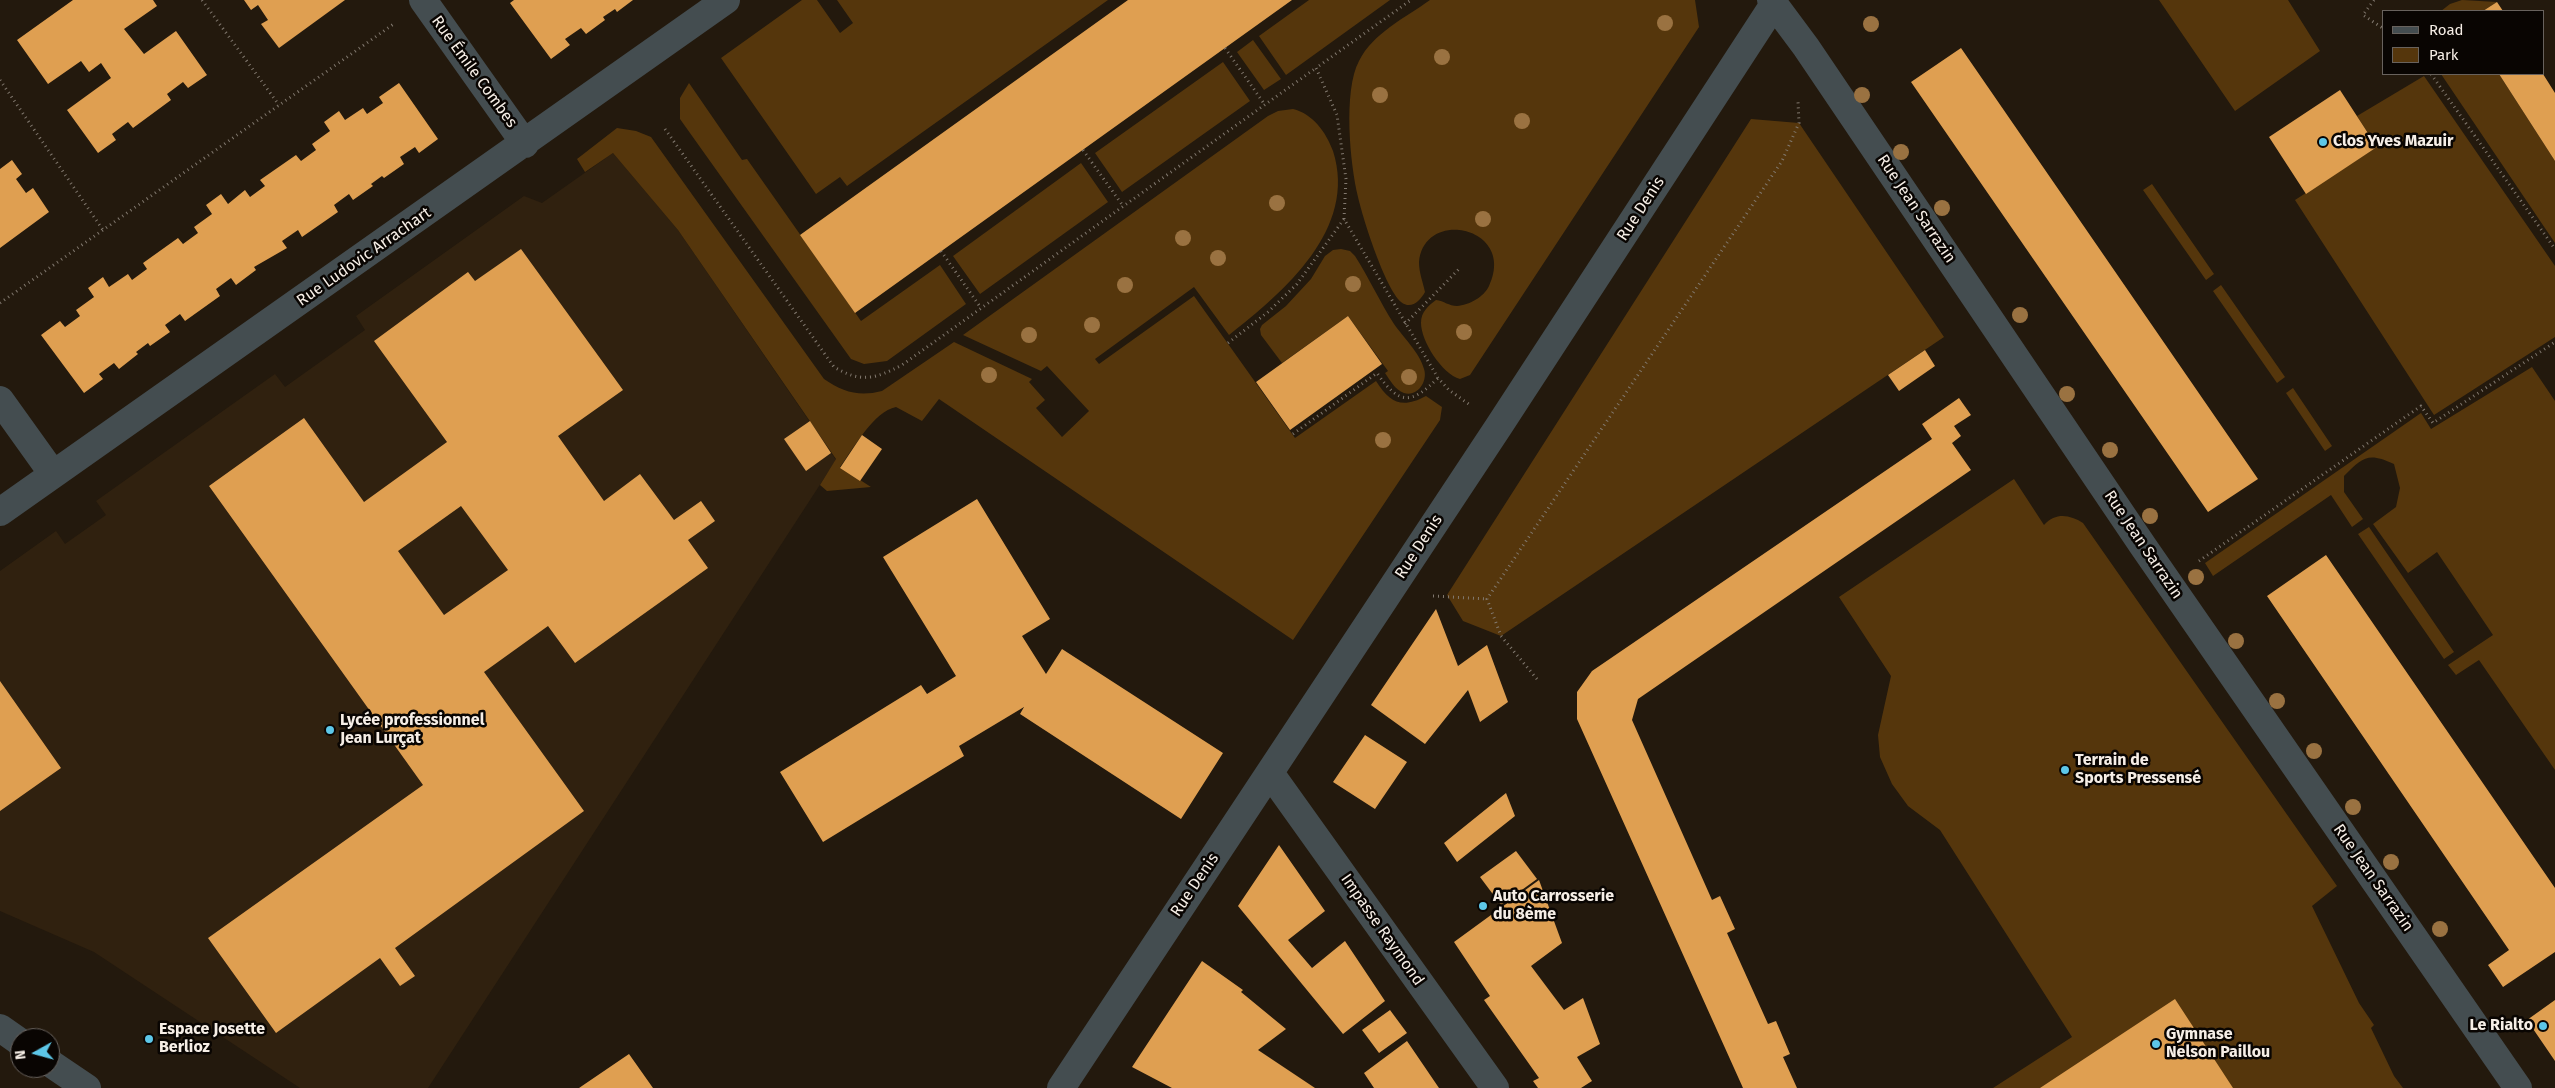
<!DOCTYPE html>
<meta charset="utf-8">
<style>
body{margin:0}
#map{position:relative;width:2555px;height:1088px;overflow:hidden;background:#23190d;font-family:"Fira Sans",sans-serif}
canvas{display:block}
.legend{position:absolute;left:2382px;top:10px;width:162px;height:65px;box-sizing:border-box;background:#090502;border:1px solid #68625d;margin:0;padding:6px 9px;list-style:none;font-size:15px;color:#f6eee6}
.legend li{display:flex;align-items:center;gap:10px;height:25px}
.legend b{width:25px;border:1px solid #68625d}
.north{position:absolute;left:10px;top:1028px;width:50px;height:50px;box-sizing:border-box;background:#090502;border:1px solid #68625d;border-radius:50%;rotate:263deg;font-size:14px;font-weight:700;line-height:20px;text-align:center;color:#f6eee6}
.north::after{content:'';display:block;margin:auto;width:18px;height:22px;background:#5dc7e8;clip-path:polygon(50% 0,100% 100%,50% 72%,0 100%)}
</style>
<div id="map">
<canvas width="2555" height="1088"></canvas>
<ul class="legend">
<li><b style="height:6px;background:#444d50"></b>Road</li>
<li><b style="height:14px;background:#55360c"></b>Park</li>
</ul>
<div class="north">N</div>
</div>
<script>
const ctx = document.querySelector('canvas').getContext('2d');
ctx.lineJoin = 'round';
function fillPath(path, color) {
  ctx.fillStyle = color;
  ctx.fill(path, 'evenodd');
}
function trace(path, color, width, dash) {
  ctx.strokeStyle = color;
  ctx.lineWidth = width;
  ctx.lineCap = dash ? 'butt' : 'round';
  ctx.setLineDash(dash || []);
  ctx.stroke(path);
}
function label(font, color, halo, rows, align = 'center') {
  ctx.font = font + ' "Fira Sans",sans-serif';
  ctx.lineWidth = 5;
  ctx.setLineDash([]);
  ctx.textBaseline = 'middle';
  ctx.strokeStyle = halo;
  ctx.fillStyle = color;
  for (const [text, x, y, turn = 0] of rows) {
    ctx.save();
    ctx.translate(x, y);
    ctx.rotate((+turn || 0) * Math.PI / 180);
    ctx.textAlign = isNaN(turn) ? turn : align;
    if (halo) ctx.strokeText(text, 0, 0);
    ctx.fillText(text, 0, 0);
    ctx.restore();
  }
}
const built = new Path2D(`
 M613,153L678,230L836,460L428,1088H300L94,952L0,911V571L56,531L65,544L106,515L96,501L275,374L285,387L365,330L356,316L524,196L542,203Z`);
const green = new Path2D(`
 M802,0H817L840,33L853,23L837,0H1108L847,186L840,177L816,194L721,58Z
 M1309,0H1390L1286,75L1259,36Z
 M1430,0H1695L1699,27L1470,375L1460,379C1442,374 1421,341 1421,323C1421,312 1428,306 1436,300C1444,301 1449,306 1457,306C1469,305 1484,297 1489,286C1517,227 1424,207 1419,262C1419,273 1423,282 1425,292C1420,301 1411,310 1401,302C1385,288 1363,219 1358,197C1350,164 1343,91 1359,61C1373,33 1405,18 1430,0Z
 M2159,0H2288L2320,51L2235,111Z
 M2462,0L2497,2L2483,11H2441L2450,4Z
 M1253,40L1281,79L1264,90L1237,52Z
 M1223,62L1250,101L1122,192L1095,153Z
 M2441,74H2499L2555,161V243Z
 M2424,76L2555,266V337L2434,415L2295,200L2377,147L2357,116Z
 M689,83L742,160L747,159L861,321L940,265L966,304L887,361L864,364L851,359L680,119V98Z
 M1293,109C1313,114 1326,132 1333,151C1358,229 1284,292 1229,335L1194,287L1095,359L1099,364L1194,296L1295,438L1376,381C1390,403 1402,409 1426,396L1442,407L1440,420L1293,640L939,399L922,421L896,407C874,411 853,449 840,467L871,487L827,491L820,485L836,459L678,230L613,153L585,172L577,159L617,128L636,131L651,137L824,379C843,392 859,397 882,391L954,342L1032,379L1029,382L1045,400L1036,408L1062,437L1089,411L1047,366L1041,371L963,335L1268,116L1278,111Z
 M1751,119L1799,123L1944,337L1501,636L1463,621L1447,595Z
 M1081,163L1108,202L980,294L953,256Z
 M2152,184L2214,274L2206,280L2143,190Z
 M1341,249L1350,251L1355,256C1369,278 1380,302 1394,324C1403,337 1420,353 1424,369C1428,381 1418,397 1404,393C1395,390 1390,380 1385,373L1388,371L1348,316L1282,363L1261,335L1260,329L1262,325L1286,306L1311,279L1325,256L1333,250Z
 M2221,285L2285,377L2277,383L2213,291Z
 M2532,367L2555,401V770L2479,660L2456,675L2448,665L2493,635L2437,552L2408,573L2373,524L2396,507L2400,488L2394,464C2368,452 2363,457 2344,476V492L2363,519L2352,527L2331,495L2213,576L2205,563L2421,413L2431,429Z
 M2293,388L2332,446L2325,451L2286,393Z
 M2014,479L2044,525C2056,512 2070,515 2083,523L2337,886L2312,906L2359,1003L2374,1025L2371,1028L2394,1076L2403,1088H1993L2072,1037L1940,830L1908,806L1892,784L1880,757L1878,735L1891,676L1839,597Z
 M2369,527L2454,652L2444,659L2358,534Z`);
const building = new Path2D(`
 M73,0H153L157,6L124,29L144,54L176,31L207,75L188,88L183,82L167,94L171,100L133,128L128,122L112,134L116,140L98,153L67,110L111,78L101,63L89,72L81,61L48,84L17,40Z
 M244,0H345L279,48L261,24L268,20L258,5L251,10Z
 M514,0H633L617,12L615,9L603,17L605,20L586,34L581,28L565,39L570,45L551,59L510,3Z
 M1128,0H1292L855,313L800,235Z
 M2497,2L2503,11H2483Z
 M1961,48L2258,479L2208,512L1911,82Z
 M2499,74H2543L2555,93V161Z
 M399,83L438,139L419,153L415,147L400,157L404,164L384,178L382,176L371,184L373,186L353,200L349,194L334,205L338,212L302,237L298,230L282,241L287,248L254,267L256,270L236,285L231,278L216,289L220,296L185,321L180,314L165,325L170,332L150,346L148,343L136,352L138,354L119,369L114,363L99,374L103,379L84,393L41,335L60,321L65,327L80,316L76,310L94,297L88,288L103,277L109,287L128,274L132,280L147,269L143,263L178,238L183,244L198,233L194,227L212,214L206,205L221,194L228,204L245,190L250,197L265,186L260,180L296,155L301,161L316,150L312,144L330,131L324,122L339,111L345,120L363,108L367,114L383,103L379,97Z
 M2340,90L2377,147L2306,194L2269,137Z
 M12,160L22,174L16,179L26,193L33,188L49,212L0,248V169Z
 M521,249L623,390L558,436L604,501L640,474L674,520L701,501L715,521L688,540L708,568L575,663L548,626L484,672L584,811L395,948L415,976L400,986L380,958L276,1033L208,938L423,785L209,486L304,418L364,502L447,442L374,341L468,272L475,281ZM461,506L508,570L444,615L398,551Z
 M1348,316L1382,364L1290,430L1256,382Z
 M1925,350L1935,366L1899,391L1888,375Z
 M1959,398L1971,415L1954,426L1961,436L1952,443L1971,470L1638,699L1632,720L1712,900L1720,896L1735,929L1727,933L1768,1024L1776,1021L1790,1054L1783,1057L1797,1088H1743L1577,719V692L1592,671L1932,439L1922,424Z
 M810,421L831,453L806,471L784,439Z
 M862,435L882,449L860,481L840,468Z
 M977,499L1050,619L1022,636L1046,674L1062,649L1223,753L1181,819L1020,714L1024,707L959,746L964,756L823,842L780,772L921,685L927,694L956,676L883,557Z
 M2326,555L2555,888V952L2503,987L2488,965L2509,950L2267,596Z
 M1436,609L1458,666L1487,645L1508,702L1480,722L1468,690L1425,744L1371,705Z
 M0,681L61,768L0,811Z
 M1365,735L1407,762L1375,809L1333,782Z
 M1506,793L1515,816L1457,862L1444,843Z
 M1279,845L1325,911L1288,940L1312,968L1345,941L1385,1001L1343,1034L1238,906Z
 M1516,851L1537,879L1501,905L1480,877Z
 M1539,880L1562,943L1531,966L1564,1010L1583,998L1600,1044L1577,1057L1592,1081L1581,1088H1538L1533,1081L1539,1078L1484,1000L1490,996L1454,942Z
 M1202,961L1243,990L1241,992L1286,1029L1258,1050L1315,1088H1172L1132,1067Z
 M2175,999L2233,1088H2040Z
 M2555,1000V1061L2527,1020Z
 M1390,1010L1407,1033L1379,1053L1362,1030Z
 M1407,1041L1439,1088H1374L1364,1073Z
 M629,1054L653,1088H579Z`);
const path = new Path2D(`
 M202,0L279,105
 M2374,0L2363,15L2384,29
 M1225,48L1265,105
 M2431,74L2555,249
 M0,80L103,230
 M665,129L834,367C861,383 875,379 902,365L1316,68
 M1083,150L1123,206
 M1344,219L1346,179L1337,115L1316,68L1411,0
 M941,251L981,308
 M0,303L395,23
 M1405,324L1460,268
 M1228,343L1268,312L1297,284L1344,219L1438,378L1449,390L1470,405
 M1293,434L1377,373C1399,405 1411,405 1438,378
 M2199,561L2421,406L2433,423L2555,342
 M1433,596L1487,599
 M1537,679L1501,636L1487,599L1782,161L1799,123L1798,102`);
const minor = new Path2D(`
 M423,0L525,144
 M1771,0L1806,47L2143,546L2518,1088
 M0,400L53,474
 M0,512L726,0
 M1270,773L1495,1088
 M0,1028L20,1042
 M50,1063L87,1088
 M1061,1088L1499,426L1774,4`);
const trees = [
 [1665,23],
 [1871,24],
 [1442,57],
 [1380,95],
 [1862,95],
 [1522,121],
 [1901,152],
 [1277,203],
 [1942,208],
 [1483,219],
 [1183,238],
 [1218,258],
 [1353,284],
 [1125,285],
 [2020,315],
 [1092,325],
 [1464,332],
 [1029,335],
 [989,375],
 [1409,377],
 [2067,394],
 [1383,440],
 [2110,450],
 [2150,516],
 [2196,577],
 [2236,641],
 [2277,701],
 [2314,751],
 [2353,807],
 [2391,862],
 [2440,929]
];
const markers = [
 [2323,142,5,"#5dc7e8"],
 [330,730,5,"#5dc7e8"],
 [2065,770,5,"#5dc7e8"],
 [1483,906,5,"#5dc7e8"],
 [2543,1026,5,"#5dc7e8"],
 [149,1039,5,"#5dc7e8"],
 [2156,1044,5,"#5dc7e8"]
];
const streetNames = [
 ["Rue Émile Combes",474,72,54],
 ["Rue Denis",1641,209,-57],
 ["Rue Jean Sarrazin",1916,209,56],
 ["Rue Ludovic Arrachart",364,257,-35],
 ["Rue Jean Sarrazin",2143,545,56],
 ["Rue Denis",1419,547,-57],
 ["Rue Jean Sarrazin",2373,878,55],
 ["Rue Denis",1195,885,-56],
 ["Impasse Raymond",1382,930,55]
];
const poiNames = [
 ["Clos Yves Mazuir",2333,142],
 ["Lycée professionnel",340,721],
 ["Jean Lurçat",340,739],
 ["Terrain de",2075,761],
 ["Sports Pressensé",2075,779],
 ["Auto Carrosserie",1493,897],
 ["du 8ème",1493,915],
 ["Le Rialto",2533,1026,"right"],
 ["Espace Josette",159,1030],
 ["Berlioz",159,1048],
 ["Gymnase",2166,1035],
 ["Nelson Paillou",2166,1053]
];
fillPath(built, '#30210f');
fillPath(green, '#55360c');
fillPath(building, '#df9f51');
trace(path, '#82796f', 3, [1, 4]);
trace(minor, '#444d50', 28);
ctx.fillStyle = '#9a7241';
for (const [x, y] of trees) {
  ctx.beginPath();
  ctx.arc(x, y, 8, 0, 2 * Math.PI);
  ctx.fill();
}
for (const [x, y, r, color] of markers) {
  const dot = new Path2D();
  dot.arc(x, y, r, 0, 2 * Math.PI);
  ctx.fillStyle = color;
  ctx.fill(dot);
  trace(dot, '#090502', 2);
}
label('16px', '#f6eee6', '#090502', streetNames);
label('bold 16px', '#f6eee6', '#090502', poiNames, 'left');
</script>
